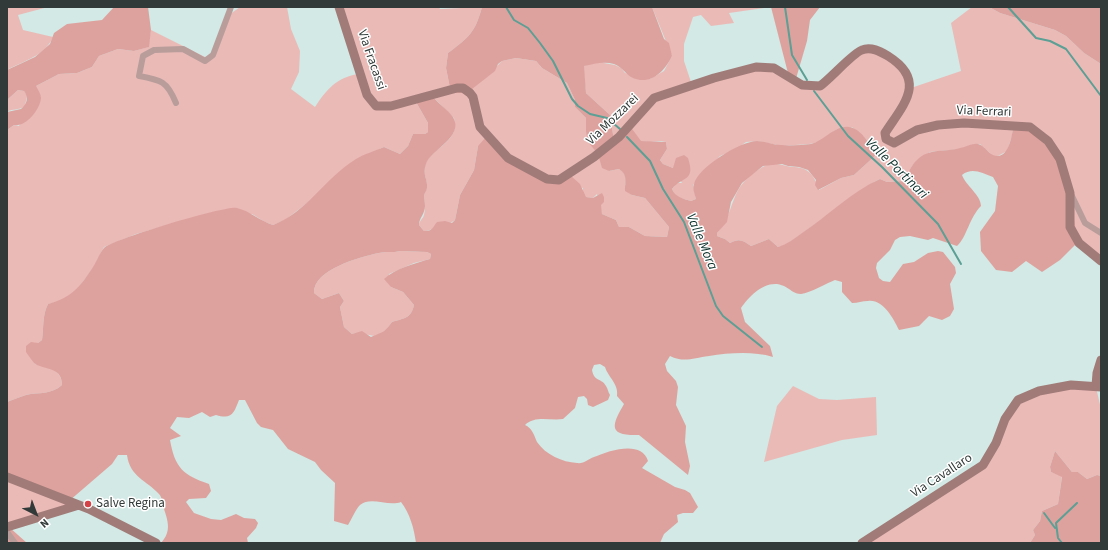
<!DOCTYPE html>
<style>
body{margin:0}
#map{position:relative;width:1108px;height:550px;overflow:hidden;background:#d2e9e5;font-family:"Source Sans 3",sans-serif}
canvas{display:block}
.frame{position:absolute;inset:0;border:8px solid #313a38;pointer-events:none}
.north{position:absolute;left:16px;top:494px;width:40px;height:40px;-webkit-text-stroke:3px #fff;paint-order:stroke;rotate:138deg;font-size:11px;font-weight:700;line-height:16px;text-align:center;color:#313a38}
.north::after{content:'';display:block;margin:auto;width:14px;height:18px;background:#313a38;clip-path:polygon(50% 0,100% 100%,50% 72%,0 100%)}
</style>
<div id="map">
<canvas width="1108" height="550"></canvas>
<div class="frame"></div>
<div class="north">N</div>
</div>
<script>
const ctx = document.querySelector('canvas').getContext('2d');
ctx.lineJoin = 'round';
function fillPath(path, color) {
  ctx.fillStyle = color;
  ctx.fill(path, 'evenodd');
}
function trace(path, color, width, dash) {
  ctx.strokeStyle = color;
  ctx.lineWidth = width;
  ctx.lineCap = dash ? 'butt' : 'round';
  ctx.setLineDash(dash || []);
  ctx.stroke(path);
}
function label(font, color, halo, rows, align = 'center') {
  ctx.font = font + ' "Source Sans 3",sans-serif';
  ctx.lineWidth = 3;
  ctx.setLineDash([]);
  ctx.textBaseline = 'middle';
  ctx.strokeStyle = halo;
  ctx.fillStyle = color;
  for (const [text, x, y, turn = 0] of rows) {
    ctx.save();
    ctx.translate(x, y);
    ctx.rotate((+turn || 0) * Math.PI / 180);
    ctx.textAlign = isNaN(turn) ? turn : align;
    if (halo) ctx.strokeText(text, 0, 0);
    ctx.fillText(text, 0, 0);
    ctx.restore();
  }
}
const green = new Path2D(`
 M7,7H48L18,15L23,30L53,37C45,56 23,61 7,70Z
 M240,7H287L291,29L300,51L299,72L291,89L315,107C327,89 336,78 358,74L341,7H439L440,9L482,7C475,33 469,37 448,53L446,68L451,93L495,68L502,61L516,58L536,61L542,68L567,83L575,100V107L586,118V132L609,171L619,169C626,173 627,178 625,185L632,195L645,198L669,227L667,237L645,236L629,227H619L616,220L602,214L597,194L593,198L585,197L583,194V188L555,181L478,146L474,170L460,195L455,220C451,224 429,231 424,231L419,225C419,221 423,219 424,215C426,208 424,202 424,196C424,193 427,190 427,187C427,178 422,173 426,163C432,148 461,141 454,118L434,98L416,102L428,123V132L425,134H413L408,146L400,154L384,147L356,160L307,203L285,220L273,225L265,222L252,214L192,218L136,234L104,247L94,267L75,292L61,301L48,304C42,316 44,327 42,340L38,343L35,364C48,367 62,369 62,385C51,395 39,392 26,395C19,397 13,400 7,402V130L14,125L19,126L36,86L59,74L77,73L92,67L99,56L118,49L134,51L148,47L151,30L209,59L229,15Z
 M652,7H771L729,13L734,23L711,26L701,15L693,17L684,44V61L692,85L766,66L789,77L820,85L856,54L872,50L901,68L908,89L961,71L951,23L972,7H989L1000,13L1055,30L1066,36L1084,53L1101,64V260L1078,242L1013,125L1012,136L1007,151L998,156H993L980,144H976L959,149L930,152L912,166L904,181L887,182L880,179L874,182L786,245L778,247L769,239L751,246C743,240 739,238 730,243L725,239L717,236V233C736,212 728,191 755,172C760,169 764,165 771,164C779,163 784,166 791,167C808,167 814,174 819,190L841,178L854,175L876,155L866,139L852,127L837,129L820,142L809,144L782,146L758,141L746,142L738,148L720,156L693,185L696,199L691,201C684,199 675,198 672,189L677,183H682L673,168L663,164L660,160L667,149L666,142L661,141L649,142L641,141H614L610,115L586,93L583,66L598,62L615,65L621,68L625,73L650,79L664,71L672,56Z
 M18,90L24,91L27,95L25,106C18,111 13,108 7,112V100Z
 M400,251L427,252L431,254L430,259L414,263L389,274L391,287L403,292L414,305C411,319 404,318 392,322C375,346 374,331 352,334L344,327L340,307L344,301L339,293L322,299L314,293C313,270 359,257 379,253C386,251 393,253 400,251Z
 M1095,383L1101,409V476L1097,475L1087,479L1078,472H1072L1055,451L1050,467L1051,472L1062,476L1058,504L1042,511L1040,521L1033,530L1035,535L1030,543H862L976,471L1017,402L1031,392Z
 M793,386L819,399L837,400L876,397L877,435L842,440L764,462L777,406Z
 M7,478L76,505L7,527Z`);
const forest = new Path2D(`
 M114,7H148L151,30L149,47L134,51L118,49L99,56L92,67L77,73L59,74L36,86C38,90 41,94 41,98C40,110 26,127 14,125L7,130V112L21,109C27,104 29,98 24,91L18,90L7,100V70L35,57L50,44L54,33L67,24L102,20Z
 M482,7H652L664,39L669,43L672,56C665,71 650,87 631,77C625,73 622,67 614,64C604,61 594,64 584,66L586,93L610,115L614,141L630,126L641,141L666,142L667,149L660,160L663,164L673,168L676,158L684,155L688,158C696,182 682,176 672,189C675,197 684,199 691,201L696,199C695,195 692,188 694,184C698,167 741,141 757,141C765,141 773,145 781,145C789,146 802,145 811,144C824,141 835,125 849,127C860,128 869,143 875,151L876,155L854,175L841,178L818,190L815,185L816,180L808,170L799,167L788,166L782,164L763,166L742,183L731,202L727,222L717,233V236L725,239L730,243C739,238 743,240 751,246L769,239L778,247C787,244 794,239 802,233C828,216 851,192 880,179L887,182L904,181C908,174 911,165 917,160C928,148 946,152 960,148C966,147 973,143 978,144C984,145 987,152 993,155C1008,162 1013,134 1013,125L1034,129L1066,174L1078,242L1060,260L1042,272L1026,261L1012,272L996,270L981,251L980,232L995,211L998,186L993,177C982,173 972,167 962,175C966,186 981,195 981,206C969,218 967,237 957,246L933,238L928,240L910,236L900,237L895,240L890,250L877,263L876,268L879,278L883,281L890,282L903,264L914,262L928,253L938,251L943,252L955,267L956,273L950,284L954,309L950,316L942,320L929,316L919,326L899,330C893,318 883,299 868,301C862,301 858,303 852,303L842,292V282L835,280C827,283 810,293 801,294C794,294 790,289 784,286C767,278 750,295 741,308L745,322L770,346L773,357C753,351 729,353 709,356C693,358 684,363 670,356L665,364L667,371L676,381L678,387L676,405L686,426L685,442L690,466L688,475L639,435C607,436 612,425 624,404L617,396C619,384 608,377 605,367L600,364L594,365L592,370C594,382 602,378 606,386C608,389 608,392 610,395L608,400L593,407L588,405L587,399L584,396L578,397L575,408L563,419C550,421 535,415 525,425C532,428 534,435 537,442C546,455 562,462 577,463C584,464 588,459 594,457C610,450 642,440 648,461L642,468L675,487L685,490L690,493L698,507L693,513H683L677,515L678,522L664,534L660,543H416C414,528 410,514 401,502C388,507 371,496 360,505C355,510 352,519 348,525L334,521L335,483L321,470L315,462L288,449L273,430L261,427L257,423L245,400H239C234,412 233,420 216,415L210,417L202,412L189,418L177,417L170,428L181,436L170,440C175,468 183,475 209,484L211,491L206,498L189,499L186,502L194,513L211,519L221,520L236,514L244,518L255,519L258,523L256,528L247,538L248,543H161C172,531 168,521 163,506C162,502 162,497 159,494C146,480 130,477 127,455H118L112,464L69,501L7,478V402C13,400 19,397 26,395C39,392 51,395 62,385C62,368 48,370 37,365C33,363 29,356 26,352V346L31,342L38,343L42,340C44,327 42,316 48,304C71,298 80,287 93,267C97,261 99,254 104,248C111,240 226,205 237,208C250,211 260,221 273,225C307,212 325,178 356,159C364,154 375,151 384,147L400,154L408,146L413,134H425L428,132V123L416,102L434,98C440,105 448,110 453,117C465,137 430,150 426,164C422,175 428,179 427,188C427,191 424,193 424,196C424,199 425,202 425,206C425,214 419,218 419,225L424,231C433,231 432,228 437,222L445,221L452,223L455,220L460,195L474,170L478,146L486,137L512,162L555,181L570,175L580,184L586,197L593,198L602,193L604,197V202L601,205L602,214L616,220L619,227H629L645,236L667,237L669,227L645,198L632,195L625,191C625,181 628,175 619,169L609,171L602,168L598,154L588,142L586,132V118L575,107V100L567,83L542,68L536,61L516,58L502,61L498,64L495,71L467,93H451L446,68L448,53C469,37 475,33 482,7ZM400,251L427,252L431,254L430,259C416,263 394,269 384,279L391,287L403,292L414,305C411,319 404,318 392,322C383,334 384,331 371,337L362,331L352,334L344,327L340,307L344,301L339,293L322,299L314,293C313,270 359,257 379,253C386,251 393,253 400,251Z
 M771,7H820L810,20L807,41L795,82L789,77Z
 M989,7H1101V64L1084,53L1066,36L1055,30L1000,13Z
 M1055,451L1072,472H1078L1087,479L1097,475L1101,476V543H1030L1035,535L1033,530L1040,521L1042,511L1058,504L1062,477L1051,472L1050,467Z
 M7,527H9L27,543H7Z`);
const stream = new Path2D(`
 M506,7L514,20L528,28L540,43L553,61L572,99L578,106L590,114L607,118L620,129
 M785,7L792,55L807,80
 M1008,7L1036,38L1050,41L1066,49L1101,96
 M814,91L848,136L882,167L938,224L961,264
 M627,137L650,161L663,189L684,222L716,306L723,316L762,347
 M1044,513L1055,528
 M1062,543L1058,538L1056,523L1077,503`);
const street = new Path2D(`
 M176,103C167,81 161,80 139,76L143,56L154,50L183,49L205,61L213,55L231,7
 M1072,196L1085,223L1101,233
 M7,532L15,543`);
const secondary = new Path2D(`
 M339,7L367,95L376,106H391L457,88H463L470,93L473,97L480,127L508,158L547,179L559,180L594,157L619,137L654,98L714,78L756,67L774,68L802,85L820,86C830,79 854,52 862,50C871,46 881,52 888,56C928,81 903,105 885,133L886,139L894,143L917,130L938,125L964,123L1030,127L1048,141L1060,159L1070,193V227L1079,243L1101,261
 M1096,386L1097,373L1101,360
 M7,477L89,509L156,543
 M7,527L79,505
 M862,543L983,465L996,443L1005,419L1018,400L1039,391L1071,385L1101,387`);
const markers = [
 [88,504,4,"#d34347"]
];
const streetNames = [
 ["Via Fracassi",371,60,71],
 ["Via Ferrari",984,112,2],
 ["Via Mozzarei",613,120,-44],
 ["Via Cavallaro",942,476,-33]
];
const poiNames = [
 ["Salve Regina",96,504]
];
const waterNames = [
 ["Valle Portinari",896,169,44],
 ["Valle Mora",701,242,67]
];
fillPath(green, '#eabab7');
fillPath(forest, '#dea29e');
trace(stream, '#5b9f95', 2);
trace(street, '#b89d9b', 6);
trace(secondary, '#a17b78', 9);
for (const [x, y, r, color] of markers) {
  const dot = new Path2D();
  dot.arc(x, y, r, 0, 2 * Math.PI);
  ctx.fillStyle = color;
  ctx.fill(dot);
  trace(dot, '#fff', 1.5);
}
label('13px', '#313a38', '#fff', streetNames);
label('13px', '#313a38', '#fff', poiNames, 'left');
label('italic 14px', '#0f322d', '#fff', waterNames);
</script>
